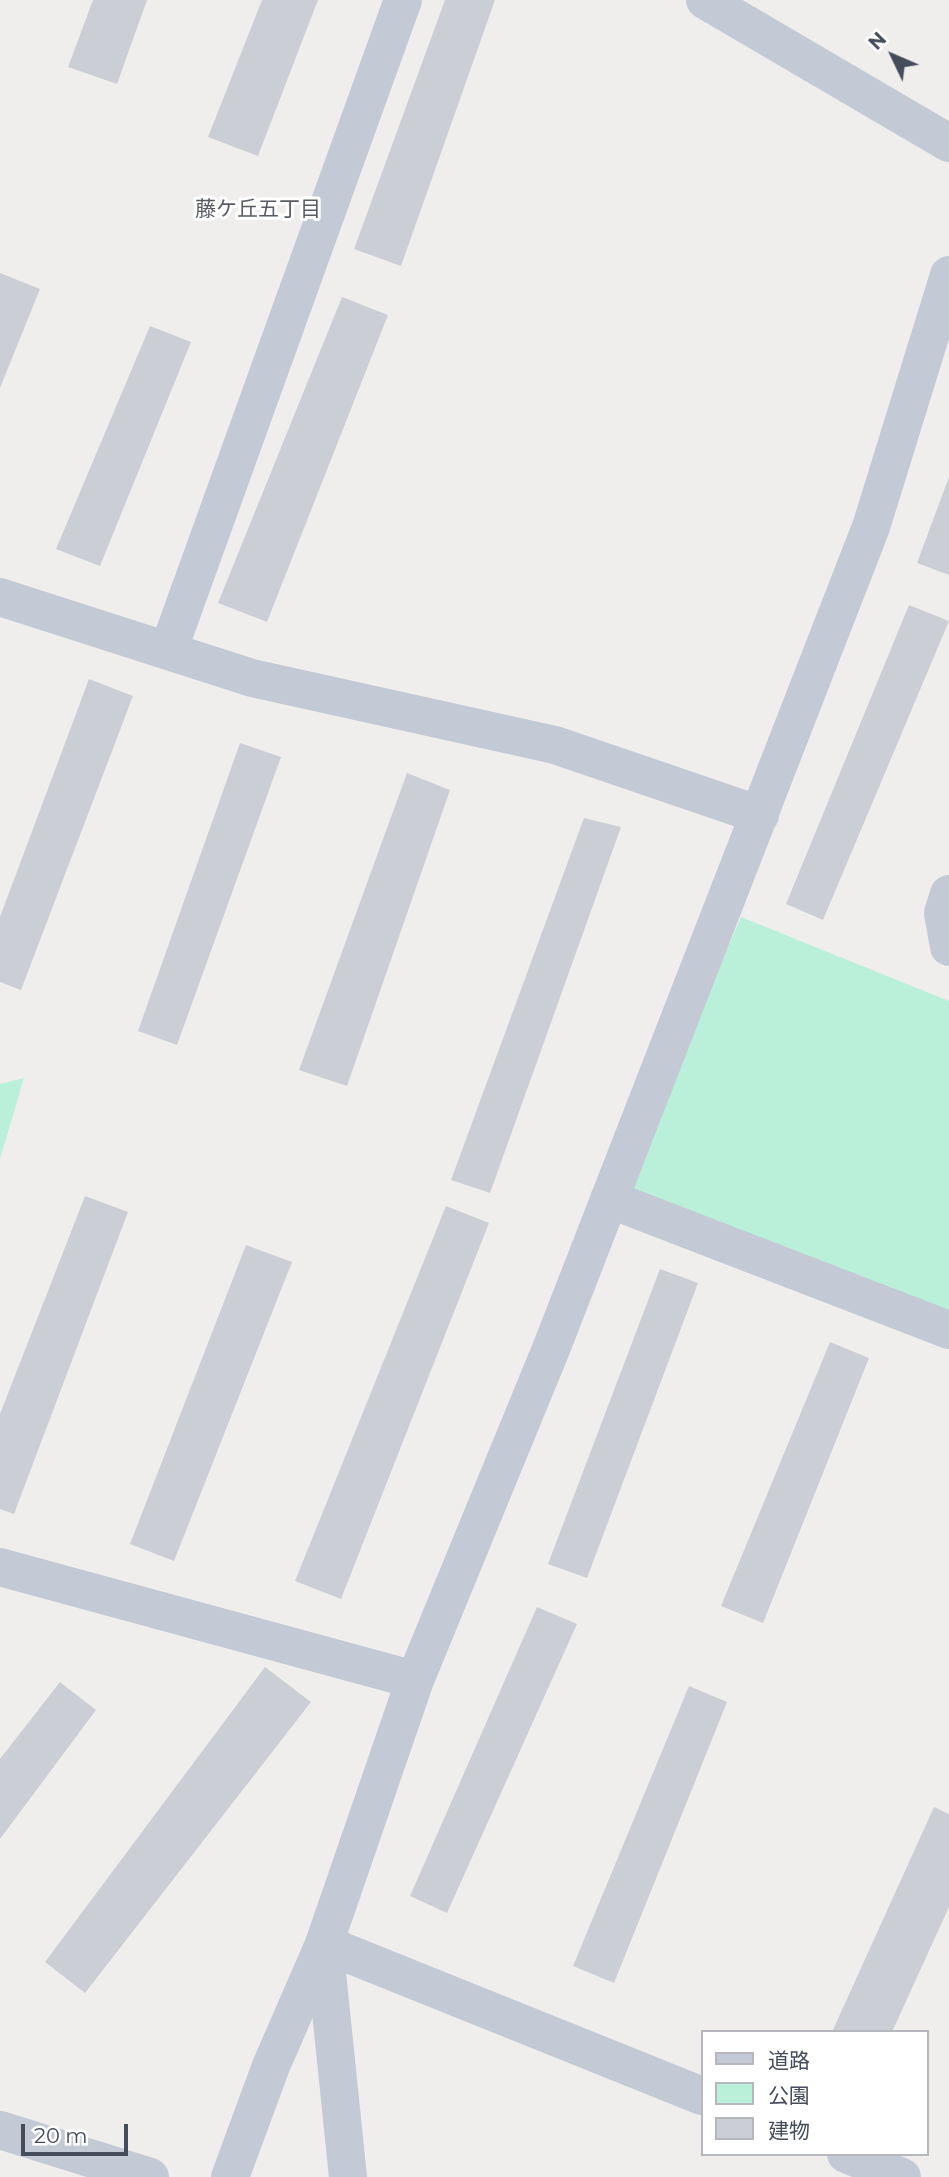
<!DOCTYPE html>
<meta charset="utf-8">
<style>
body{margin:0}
#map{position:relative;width:949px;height:2177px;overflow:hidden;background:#f0eeed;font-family:Montserrat,"Noto Sans JP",sans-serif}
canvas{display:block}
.legend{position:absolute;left:701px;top:2030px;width:228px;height:126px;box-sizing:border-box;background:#fff;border:2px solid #b5b7bd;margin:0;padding:9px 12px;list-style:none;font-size:21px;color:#454c5b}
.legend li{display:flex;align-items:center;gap:14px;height:35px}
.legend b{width:35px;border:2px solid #b5b7bd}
.north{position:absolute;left:858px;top:21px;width:70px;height:70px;-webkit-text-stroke:5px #fff;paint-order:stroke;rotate:314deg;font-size:19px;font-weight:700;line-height:28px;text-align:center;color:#454c5b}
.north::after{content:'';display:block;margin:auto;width:24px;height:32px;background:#454c5b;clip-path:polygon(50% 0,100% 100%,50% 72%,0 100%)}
.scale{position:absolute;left:21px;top:2124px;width:107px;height:32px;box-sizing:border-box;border:4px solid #454c5b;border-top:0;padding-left:9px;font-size:21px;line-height:24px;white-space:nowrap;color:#454c5b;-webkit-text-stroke:5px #fff;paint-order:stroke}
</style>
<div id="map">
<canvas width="949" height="2177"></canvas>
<ul class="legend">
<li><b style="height:9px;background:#c3c9d5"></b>道路</li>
<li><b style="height:19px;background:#baf0da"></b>公園</li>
<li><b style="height:19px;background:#ccced5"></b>建物</li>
</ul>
<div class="north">N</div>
<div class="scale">20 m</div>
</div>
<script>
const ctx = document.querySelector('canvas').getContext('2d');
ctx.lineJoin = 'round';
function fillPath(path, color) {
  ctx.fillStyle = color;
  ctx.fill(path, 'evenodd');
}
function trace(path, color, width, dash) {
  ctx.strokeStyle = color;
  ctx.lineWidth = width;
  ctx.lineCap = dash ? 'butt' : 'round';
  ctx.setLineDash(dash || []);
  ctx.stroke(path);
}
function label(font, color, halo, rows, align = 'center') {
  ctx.font = font + ' Montserrat,"Noto Sans JP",sans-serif';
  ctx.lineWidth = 6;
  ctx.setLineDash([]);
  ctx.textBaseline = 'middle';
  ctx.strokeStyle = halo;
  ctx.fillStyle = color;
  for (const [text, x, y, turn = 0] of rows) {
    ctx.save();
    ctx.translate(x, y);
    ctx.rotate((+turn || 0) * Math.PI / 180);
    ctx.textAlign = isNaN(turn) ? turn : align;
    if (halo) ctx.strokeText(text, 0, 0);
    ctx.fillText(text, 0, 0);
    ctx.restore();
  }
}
const green = new Path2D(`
 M741,917L949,1001V1315L622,1191Z
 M24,1078L0,1159V1084Z`);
const building = new Path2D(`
 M93,0H147L117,84L68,67Z
 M262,0H318L258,156L208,137Z
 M445,0H495L401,266L354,249Z
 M0,273L40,289L0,388Z
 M342,297L388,315L267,622L218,603Z
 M150,326L191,342L100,566L56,549Z
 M949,477V575L917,563Z
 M909,605L949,621L823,920L786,904Z
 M89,679L133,696L21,990L0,982V917Z
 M240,743L281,757L177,1045L138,1031Z
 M407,773L450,790L347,1086L299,1070Z
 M584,818L621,827L490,1193L451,1180Z
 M85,1196L128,1212L14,1514L0,1509V1414Z
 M446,1206L489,1223L341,1599L295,1581Z
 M246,1245L292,1262L174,1561L130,1544Z
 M660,1269L698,1283L587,1578L548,1564Z
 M830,1342L869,1358L763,1623L721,1606Z
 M537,1607L577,1624L447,1913L410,1896Z
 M265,1667L311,1702L85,1993L45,1962Z
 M60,1682L96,1710L0,1839V1759Z
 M689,1686L727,1702L614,1983L573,1966Z
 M934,1807L949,1814V1907L892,2032H832Z`);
const minor = new Path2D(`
 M705,0L949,143
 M0,597L252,678L555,745L760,815
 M168,651L403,0
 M949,894L943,913L949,947
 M609,1199L949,1330
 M0,1567L415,1680
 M0,2130L150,2177
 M846,2154L902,2177
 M230,2177L271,2066L324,1944L702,2096
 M348,2177L324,1944L415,1680L551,1349L871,527L949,275`);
const neighbourhoodNames = [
 ["藤ケ丘五丁目",258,210]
];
fillPath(green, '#baf0da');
fillPath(building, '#ccced5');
trace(minor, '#c3c9d5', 38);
label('21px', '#5a5c63', '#fff', neighbourhoodNames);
</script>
